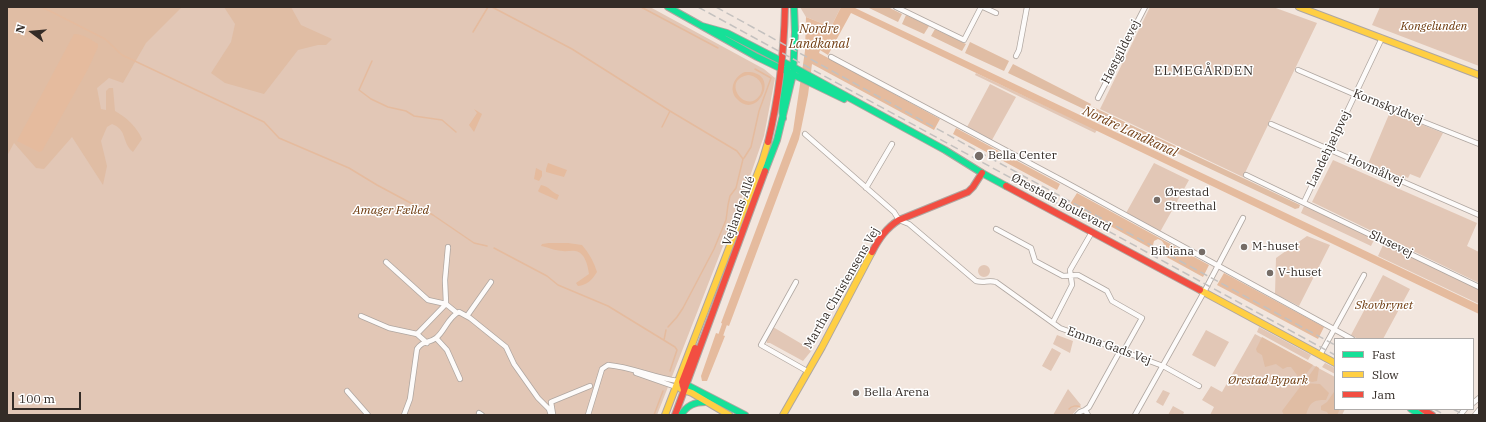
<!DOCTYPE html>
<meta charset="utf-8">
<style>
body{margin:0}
#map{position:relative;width:1486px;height:422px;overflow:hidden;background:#f2e6de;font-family:"IBM Plex Serif",serif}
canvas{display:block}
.frame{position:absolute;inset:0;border:8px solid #342c27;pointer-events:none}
.legend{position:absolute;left:1334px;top:338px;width:140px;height:72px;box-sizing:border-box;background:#fff;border:1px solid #aeaba9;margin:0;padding:5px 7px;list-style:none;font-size:12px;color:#342c27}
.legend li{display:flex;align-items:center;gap:8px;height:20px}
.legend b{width:20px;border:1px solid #aeaba9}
.north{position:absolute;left:12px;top:12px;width:40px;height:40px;-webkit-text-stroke:3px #fff;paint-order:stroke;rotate:286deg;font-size:11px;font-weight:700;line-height:16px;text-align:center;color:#342c27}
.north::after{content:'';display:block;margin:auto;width:14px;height:18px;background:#342c27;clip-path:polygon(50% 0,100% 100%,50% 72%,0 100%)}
.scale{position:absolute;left:12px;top:392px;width:69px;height:18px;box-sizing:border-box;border:2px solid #342c27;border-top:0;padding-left:5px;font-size:12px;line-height:14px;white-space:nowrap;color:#342c27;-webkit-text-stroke:3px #fff;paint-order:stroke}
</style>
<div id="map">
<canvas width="1486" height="422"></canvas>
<div class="frame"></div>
<ul class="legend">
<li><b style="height:5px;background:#16e098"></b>Fast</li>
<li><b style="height:5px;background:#ffcf43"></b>Slow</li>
<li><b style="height:5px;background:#f24e42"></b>Jam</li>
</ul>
<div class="north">N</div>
<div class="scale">100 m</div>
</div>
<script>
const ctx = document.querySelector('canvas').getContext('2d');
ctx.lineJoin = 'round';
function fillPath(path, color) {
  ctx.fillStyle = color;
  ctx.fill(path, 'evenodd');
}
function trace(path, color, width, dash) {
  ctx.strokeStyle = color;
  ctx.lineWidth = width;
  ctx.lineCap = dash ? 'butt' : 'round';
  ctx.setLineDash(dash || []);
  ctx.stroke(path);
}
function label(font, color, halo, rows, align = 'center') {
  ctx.font = font + ' "IBM Plex Serif",serif';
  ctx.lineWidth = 3;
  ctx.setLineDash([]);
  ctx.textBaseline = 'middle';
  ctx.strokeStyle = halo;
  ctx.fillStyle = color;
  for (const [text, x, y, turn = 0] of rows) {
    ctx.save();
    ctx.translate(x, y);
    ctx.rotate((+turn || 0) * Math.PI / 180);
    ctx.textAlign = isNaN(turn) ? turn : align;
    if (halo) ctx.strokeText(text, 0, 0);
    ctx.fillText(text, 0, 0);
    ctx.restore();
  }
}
const green = new Path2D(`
 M7,7H650L764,69L775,78L764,136L748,182L657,415H7Z
 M800,7H841L831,27L806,17Z
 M1150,7H1273L1317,23L1243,177L1100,109Z
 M1380,7H1479V66L1372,25Z
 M976,73L1097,130L1095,133L975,75Z
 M990,84L1016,97L992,140L967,127Z
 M1390,112L1443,133L1420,178L1410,174L1408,178L1406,177L1405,179L1368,164Z
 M1333,160L1477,223L1467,246L1479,252V283L1312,202Z
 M1154,163L1189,180L1160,232L1126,213Z
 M1304,206L1375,238L1371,246L1301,213Z
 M1307,236L1330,245L1299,306L1275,294L1276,258Z
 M1384,243L1479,289V304L1378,256Z
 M978 271a6 6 0 1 1 12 0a6 6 0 1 1-12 0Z
 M1383,275L1410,289L1383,339H1358L1351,335Z
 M773,327L812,350L803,361L770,343H767L766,339Z
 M1259,327L1311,355L1308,360L1257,332Z
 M1206,330L1229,342L1215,367L1192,355Z
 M1255,334L1335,377V409H1345L1342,415H1210L1214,407L1202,400L1211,386L1222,392Z
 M1057,335L1073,341L1070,353L1053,344Z
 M1052,348L1061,353L1051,371L1042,366Z
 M1325,363L1335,368V374L1322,367Z
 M1068,389L1081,405L1072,415H1053Z
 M1163,390L1170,393L1163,406L1156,402Z
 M1173,406L1184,412L1183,415H1168Z`);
const forest = new Path2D(`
 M7,7H182L146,43L123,83L109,78L97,88L101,109L106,110V91L109,88H113L115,111C126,117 137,127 142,139L133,152C121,142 128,130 112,124L107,127L101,141L107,166L103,185L72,137L44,169L36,168L14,143L7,156Z
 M224,7H291L301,25L332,39L326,45H318L298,50L264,94L225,83L211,73L231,42L235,24Z
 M867,7H888L902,14L898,22Z
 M906,15L929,26L924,34L902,24Z
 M935,29L966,44L962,51L931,36Z
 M970,42L1009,61L1004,71L965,53Z
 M1013,64L1091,104L1088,111L1008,73Z
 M1093,107L1300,205L1299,208L1295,209L1291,207L1090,112Z
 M1262,337L1313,365L1303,378L1301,377L1300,379L1291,367H1287L1283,369L1276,364L1265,367L1262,355L1257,352L1256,349Z
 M1316,366L1319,368L1317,381L1312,382L1306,380Z
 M1303,383L1320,384L1329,393L1326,400C1313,400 1310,402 1306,415H1284L1282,411Z
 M1334,392L1335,409H1340L1337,415H1329L1327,412L1321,410V406L1327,402Z`);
const water = new Path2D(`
 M841,7H853L1479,305V314L851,13L828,55L820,50L819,53L940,119L934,130L812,64L808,95L799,139L729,326L721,323L793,131L805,51L806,17L831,27Z
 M74,34C83,34 91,40 98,44V47L88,69L42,151L39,152L17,141L18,139Z
 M745,72C783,70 758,122 737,99C728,90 734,76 745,72ZM748,75C758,76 766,85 760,95C746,116 720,80 748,75Z
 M474,109L482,114L474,132L469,125L477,113Z
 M956,128L1060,184L1057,190L953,134Z
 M548,163L567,170L564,177L546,172V169Z
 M536,168L542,171V176L539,181L534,179Z
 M541,185C549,186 552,193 559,195L557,200L539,192L538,191Z
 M1077,193L1209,265L1203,277L1070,204Z
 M549,243H568L582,245C589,253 594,262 597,272C592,280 587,285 578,286L576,283L589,274C588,266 585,252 575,251C571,250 567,252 563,251C555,251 548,247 541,246L542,244Z
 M1224,273L1324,327L1318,339L1217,285Z
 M716,333L725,336L707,381H702L701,376Z`);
const pier = new Path2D(`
 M1158,239L1162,241L1164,244L1163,248L1161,250L1156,249L1153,245L1154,241Z`);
const stream = new Path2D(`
 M42,7L105,39L122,55L264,122L279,138L349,168L377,185L433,215L474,243L487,246
 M492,7L572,49L670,111L737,151L743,159L736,188L730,196L728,205L726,220L714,249L683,308L677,317L668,327
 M641,7L718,48
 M473,32L488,7
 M372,61L359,90L371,99L388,107L406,111L414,116L442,120L456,132
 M662,127L670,111
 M744,158L751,147L759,111L771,78L755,69
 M494,248L547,276L558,285L608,306L675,347L677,350L670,371
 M664,340L666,330
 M1069,409C1071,406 1077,405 1080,407
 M654,415L663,391`);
const canal = new Path2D(`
 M719,340L726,320`);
const street = new Path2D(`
 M896,7L964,40L981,7
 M983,7L996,13
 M1016,56L1019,50L1027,7
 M831,57L1065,182L1352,339
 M1298,70L1356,95L1479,144
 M1098,98L1145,7
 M1271,124L1479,215
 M805,134L894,212L899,220L909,224L976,281C983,283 990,280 996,282L1060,328L1163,366L1199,386
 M1246,175L1479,287
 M866,188L892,144
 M1304,202L1382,38
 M996,229L1031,248L1035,261L1063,276L1078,275L1107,291L1112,301L1142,318L1123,352
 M448,247L445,280L446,304L457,313
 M386,262L428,300L446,304
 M796,282L761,345L807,371
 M361,316L389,328L417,334L427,343
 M467,316L491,282
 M1053,322L1072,285L1070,270L1092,232
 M417,334L446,304
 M436,338L447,350L460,379
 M1320,355L1364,275
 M636,373L676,387
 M347,391L368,415
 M1473,403L1479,398
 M1085,410L1089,407L1120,351
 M479,413L482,415
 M553,414L551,402L590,386
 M404,415L410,399L417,349C423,340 428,344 436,338C445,331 448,317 459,312L470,318L506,347L514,364L538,398L549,409L551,415
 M588,415L602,369L608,365C632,367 654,378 678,381
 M1077,415L1080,412L1085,410L1088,415
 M1135,415L1204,292L1243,218
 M1460,415L1465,409
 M1475,415L1479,410`);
const fast = new Path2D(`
 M668,7L757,57L844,99
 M702,26L727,33L793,67L945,150L982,173L1006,186
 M783,118C780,101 788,85 787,68
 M765,171L777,140L793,74L795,32L794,7
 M683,383L745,415
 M1411,409L1420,415
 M681,415C687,405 695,402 706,402`);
const slow = new Path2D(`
 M1299,7L1479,75
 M1200,290L1335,363
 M681,389L692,393L729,415
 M665,415L762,162L768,142
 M783,415L822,347L872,252`);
const jam = new Path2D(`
 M768,142C779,97 784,53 785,7
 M1006,186L1200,290
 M872,252C879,239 886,228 899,220L968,192L973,187L982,173
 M684,390L682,382L695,348
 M1422,409L1432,415
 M675,415L765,171`);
const rail = new Path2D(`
 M698,7L1335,355
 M716,7L981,153L1335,345
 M1434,409L1445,415
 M1453,409L1464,415`);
const markers = [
 [979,156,5,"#766d67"],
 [1157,200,4,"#766d67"],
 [1244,247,4,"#766d67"],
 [1202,252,4,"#766d67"],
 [1270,273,4,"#766d67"],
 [856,393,4,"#766d67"]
];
const parkNames = [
 ["Kongelunden",1434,27],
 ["Amager Fælled",391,211],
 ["Skovbrynet",1384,306],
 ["Ørestad Bypark",1268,381]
];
const streetNames = [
 ["Høstgildevej",1121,52,-63],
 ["Kornskyldvej",1388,107,22],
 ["Landehjælpvej",1329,149,-64],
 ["Hovmålvej",1375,170,24],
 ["Ørestads Boulevard",1061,203,28],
 ["Vejlands Allé",739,211,-70],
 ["Slusevej",1391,244,26],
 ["Martha Christensens Vej",842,288,-60],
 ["Emma Gads Vej",1109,346,20]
];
const poiNames = [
 ["Bella Center",988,156],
 ["Ørestad",1165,193],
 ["Streethal",1165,207],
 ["M-huset",1252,247],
 ["Bibiana",1194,252,"right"],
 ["V-huset",1278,273],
 ["Bella Arena",864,393]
];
const waterNames = [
 ["Nordre",819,29],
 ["Landkanal",819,44],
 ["Nordre Landkanal",1130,132,25]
];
const neighbourhoodNames = [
 ["ELMEGÅRDEN",1204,71]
];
fillPath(green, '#e2c7b6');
fillPath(forest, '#e0bda4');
fillPath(water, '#e5bb9e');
fillPath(pier, '#f2e6de');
trace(stream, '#e5bb9e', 1.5);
trace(canal, '#e5bb9e', 5);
trace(street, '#afa6a0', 6);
trace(fast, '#afa6a0', 8);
trace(slow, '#afa6a0', 8);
trace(jam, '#afa6a0', 8);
trace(street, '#fdfbfa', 4.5);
trace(fast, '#16e098', 6);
trace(slow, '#ffcf43', 6);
trace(jam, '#f24e42', 6);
trace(rail, '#c4c1bf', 1.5, [8, 4]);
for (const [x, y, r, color] of markers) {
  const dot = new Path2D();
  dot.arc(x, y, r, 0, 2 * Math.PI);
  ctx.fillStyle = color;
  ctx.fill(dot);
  trace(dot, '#fff', 1.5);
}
label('italic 12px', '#6c380b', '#fff', parkNames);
label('12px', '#342c27', '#fff', streetNames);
label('12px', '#342c27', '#fff', poiNames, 'left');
label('italic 13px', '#713d12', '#fff', waterNames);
ctx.letterSpacing = '1px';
label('13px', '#342c27', '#fff', neighbourhoodNames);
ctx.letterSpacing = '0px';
</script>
